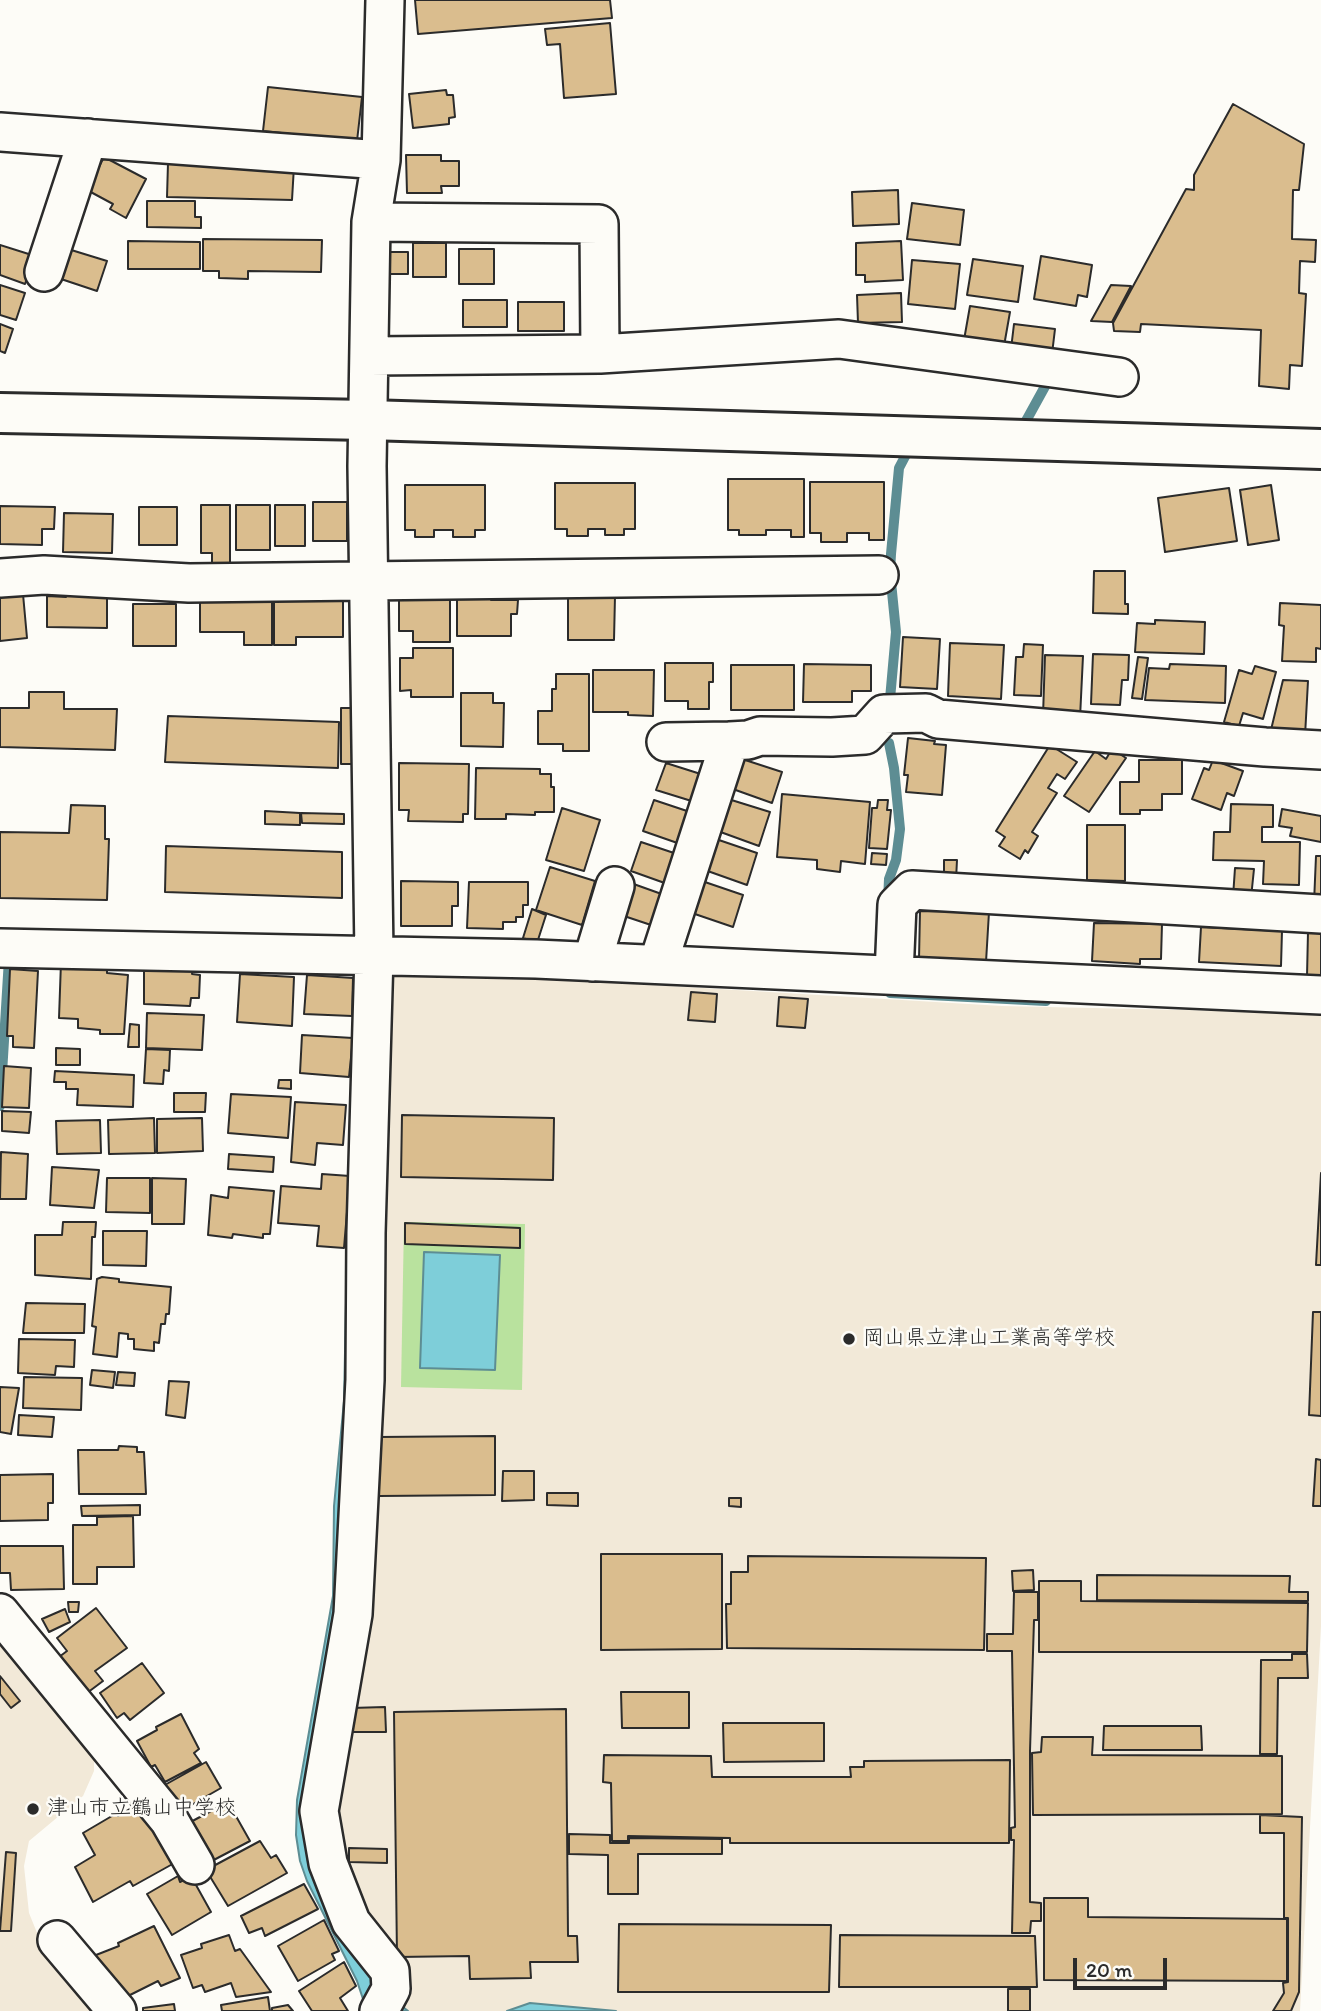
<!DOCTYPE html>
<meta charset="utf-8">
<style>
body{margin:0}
#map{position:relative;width:1321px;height:2011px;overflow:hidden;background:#fdfcf7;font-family:Itim,sans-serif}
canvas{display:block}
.scale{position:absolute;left:1073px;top:1958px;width:94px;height:32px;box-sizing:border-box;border:4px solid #2b2b2b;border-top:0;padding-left:9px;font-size:21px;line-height:24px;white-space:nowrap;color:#2b2b2b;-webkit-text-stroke:5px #fdfcf7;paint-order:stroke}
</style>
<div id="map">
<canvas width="1321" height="2011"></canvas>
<div class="scale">20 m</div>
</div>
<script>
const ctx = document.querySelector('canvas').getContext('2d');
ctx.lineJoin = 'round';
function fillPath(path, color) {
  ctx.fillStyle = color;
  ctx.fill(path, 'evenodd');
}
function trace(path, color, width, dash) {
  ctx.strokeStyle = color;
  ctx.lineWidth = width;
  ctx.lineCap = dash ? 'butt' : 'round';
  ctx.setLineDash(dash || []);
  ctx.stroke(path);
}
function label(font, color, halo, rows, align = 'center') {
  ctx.font = font + ' Itim,"Klee One",sans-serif';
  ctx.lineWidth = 5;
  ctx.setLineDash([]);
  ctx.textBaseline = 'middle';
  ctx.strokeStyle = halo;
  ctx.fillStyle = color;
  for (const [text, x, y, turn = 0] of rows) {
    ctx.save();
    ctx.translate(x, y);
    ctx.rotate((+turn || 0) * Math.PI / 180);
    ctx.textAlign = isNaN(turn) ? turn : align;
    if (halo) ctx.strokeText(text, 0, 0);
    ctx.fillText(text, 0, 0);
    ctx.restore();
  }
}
const built = new Path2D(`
 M393,974H470L1002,1006L1321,1013V1626L1300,2011H393L333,1821L384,993Z
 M0,1630L94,1752V1771L83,1796L29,1841L24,1866L29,1913L44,1950L96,2011H0Z`);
const green = new Path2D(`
 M404,1222L525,1224L522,1390L401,1387Z`);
const water = new Path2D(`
 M424,1252L500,1255L495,1370L420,1368Z
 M362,1254L361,1392L312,1814L377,1986L408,2011H367L357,1981L307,1881L300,1861L296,1835L297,1800L333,1596L334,1506L344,1401L347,1255Z
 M530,2003L616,2011H507Z`);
const stream = new Path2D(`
 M1021,430L1048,381
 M890,699L896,632L890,572L891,554L899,468L910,447
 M888,901L889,879L896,860L900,829L894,768L889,743
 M890,993L1046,1001
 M0,1106L9,959`);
const building = new Path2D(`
 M415,0H610L612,18L418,34Z
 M610,23L616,94L564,98L560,44L547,45L545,29Z
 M268,87L362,97L357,141L263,131Z
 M446,90L447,95H453L455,117L449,118V124L413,128L409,94Z
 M1233,104L1304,144L1299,190H1293L1292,239L1316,240L1315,262L1300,261L1299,293L1306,294L1302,366L1290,365L1289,389L1259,386L1261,330L1141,324L1140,332L1114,331L1113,323L1186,189L1194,190V175Z
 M406,155H441V161H459V186H441L442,193H407Z
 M104,157L146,179L126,218L110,209L113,204L87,190Z
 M168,163L294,166L292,200L167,197Z
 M898,190L899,224L853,226L852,192Z
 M147,201H195V217H201V228L147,227Z
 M912,203L964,210L960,245L907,239Z
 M203,239L322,240L321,272L248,271V279L219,278V271H203Z
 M128,241L200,242V269H128Z
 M901,241L903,280L865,282V275H856V243Z
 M413,243H446V277H413Z
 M0,245L35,256L25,284L0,275Z
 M68,249L107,261L97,291L58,278Z
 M459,249H494V284H459Z
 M388,252H408V274H388Z
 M1041,256L1092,265L1087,297L1078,295L1076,306L1034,299Z
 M973,259L1023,266L1018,302L967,295Z
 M912,260L960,264L955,309L908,304Z
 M0,285L25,293L16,320L0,315Z
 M1111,285L1131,286L1112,322L1091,321Z
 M901,293L902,322L858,323L857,295Z
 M463,300H507V327H463Z
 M518,302H564V331H518Z
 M970,306L1010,312L1004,346L964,340Z
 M0,324L13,329L5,353L0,351Z
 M1014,324L1055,329L1052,354L1011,349Z
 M728,479H804V537H791V530H766V535H739V530H728Z
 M810,482H884V540H869V533H847V542H821V533H810Z
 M555,483H635V529H624V535H605V529H588V536H567V529H555Z
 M405,485H485V530H475V537H453V530H434V537H415V530H405Z
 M1271,485L1279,540L1248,545L1240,490Z
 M1229,488L1237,541L1165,552L1158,498Z
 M313,502H347V541H313Z
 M201,505H230V569H212V553H201Z
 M236,505H270V550H236Z
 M275,505H305V546H275Z
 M0,506L55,507L54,529H42V545L0,544Z
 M139,507H177V545H139Z
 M64,513L113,514L112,553L63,552Z
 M1094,571H1125V604H1128V614L1093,613Z
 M399,591L450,592V642H413V631H399Z
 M66,592H95V597H107V628L47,627V596L66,597Z
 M457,593H491V600H518L517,614H511V636H457Z
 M23,594L27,638L0,641V596Z
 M568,596H615L614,640H568Z
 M200,599H272V645H244V632H200Z
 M274,599H343V637H296V645H274Z
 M1280,603L1321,605V649L1316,648V662L1282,661L1284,626L1279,625Z
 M133,604H176V646H133Z
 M1155,620L1205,622L1204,654L1135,652L1137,623L1155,624Z
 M903,637L940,639L937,689L900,687Z
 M950,643L1004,645L1001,699L948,696Z
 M1024,644L1043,645L1041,696L1014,695L1016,657H1023Z
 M413,648H453V697H411V690L400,691V658H413Z
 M1093,654L1129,655L1128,680H1122L1120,705L1091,704Z
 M1045,655L1083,656L1080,718L1043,716Z
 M1138,657L1148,658L1142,699L1132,698Z
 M665,663H713V682H709V709H688V701H665Z
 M804,664L871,665V691H852V702H803Z
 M1170,664L1226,666L1225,703L1145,700L1149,668L1169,669Z
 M731,665H794V710H731Z
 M1255,666L1276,672L1263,719L1243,713L1239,726L1224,722L1239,670L1252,674Z
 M593,670H654L653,716L628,715V712H593Z
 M556,674H589V751H563V744H538V711H552V689H556Z
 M1283,680L1308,681L1305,736L1270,734Z
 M29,692H64V709H117L115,750L0,747V708H29Z
 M461,693H493V703H504L503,747L461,746Z
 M341,708H354L353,764H341Z
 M168,716L339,722L338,768L165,762Z
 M908,738L935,741L934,744L946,745L942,795L906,792L908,775H904Z
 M1050,745L1077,762L1065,779L1057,774L1048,788L1057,793L1032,832L1038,836L1028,853L1025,850L1020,859L999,846L1005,837L996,831Z
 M1112,749L1126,758L1089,812L1064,796L1095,751L1106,759Z
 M739,758L782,772L772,803L730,788Z
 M1139,760H1182V794H1162V810H1140V814H1120V782H1139Z
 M1213,760L1243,771L1234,796L1227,793L1221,810L1192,799L1204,768L1209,770Z
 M399,763L469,764L468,814H463V822L408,821L409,810H399Z
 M666,763L707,776L698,803L656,790Z
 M476,768L540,769V774H551V787H554V812H535V815L506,814V819H475Z
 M782,794L870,802L865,864L841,861L840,872L817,869V860L777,857Z
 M725,798L770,812L759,846L715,830Z
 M654,800L696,814L686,846L643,831Z
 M878,800H888L887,810H891L887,849L869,848L872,808H877Z
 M1231,804L1273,805V827H1262V842H1300L1299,885L1263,884L1264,861L1213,860L1214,832H1230Z
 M71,805L105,806V839H109L107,900L0,898V832L69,833Z
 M562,808L600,820L584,871L546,860Z
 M1282,809L1321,816V842L1290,836L1292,828L1279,826Z
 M265,811L300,813V825L265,824Z
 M301,813L344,814V824L302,823Z
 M1087,825H1125V881L1087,880Z
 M713,838L757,853L747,885L702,869Z
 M641,842L683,856L673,886L631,871Z
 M166,846L342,852V898L165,892Z
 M872,853L887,854L886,865L871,864Z
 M1316,856H1321V903H1314Z
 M944,860H957L956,880H944Z
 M550,867L595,881L582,925L536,910Z
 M1235,868L1254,869L1251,898L1233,897Z
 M699,880L743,895L733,927L689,912Z
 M401,881L458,882V906H452V926H401Z
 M469,882H528V905H523V917H516V922H503V929L467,928Z
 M628,882L670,897L660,928L618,914Z
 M532,909L546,915L537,943L523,938Z
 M920,911L989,912L986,962L919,959Z
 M1094,923L1162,924L1161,959H1140V964L1092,961Z
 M1201,927L1282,931L1281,966L1199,962Z
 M1308,932H1321V976H1307Z
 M61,962L107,968V973L128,975L124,1034H100V1030L78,1028V1019L59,1018Z
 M144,966L193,968L192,974L200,975L199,998H191L190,1006L144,1004Z
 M10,969L38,971L34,1048L13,1047V1036H7Z
 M240,974L294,977L292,1026L237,1022Z
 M307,975L353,978L352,1016L304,1014Z
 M691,992L717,994L715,1022L688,1020Z
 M779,997L808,999L805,1028L777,1026Z
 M147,1013L204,1015L202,1050L146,1048Z
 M130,1024L139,1025V1047H128Z
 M302,1035L353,1038L349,1077L300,1073Z
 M56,1048L80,1049V1065H56Z
 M146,1049L170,1050L169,1071L164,1070L163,1084L144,1083Z
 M4,1066L31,1068L29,1108L2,1107Z
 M55,1071L134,1075L133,1107L77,1105L78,1089H66V1082H54Z
 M279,1080H291V1089L278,1088Z
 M174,1093H206L205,1112H174Z
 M231,1094L291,1097L288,1138L228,1133Z
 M295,1102L346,1105L343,1145L317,1143L315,1165L291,1162Z
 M2,1111L31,1112L29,1133L2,1131Z
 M402,1115L554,1118L553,1180L401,1177Z
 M154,1118L155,1153L109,1154L108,1120Z
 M202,1118L203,1151L157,1153V1119Z
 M100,1120L101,1153L57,1154L56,1121Z
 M1,1152L28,1154L26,1199H0Z
 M229,1154L274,1157L273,1172L228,1169Z
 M52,1167L99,1170L94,1208L50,1205Z
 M1321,1173V1265H1316Z
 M322,1174L350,1176L344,1248L317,1246L319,1226L278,1223L281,1186L321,1189Z
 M107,1178H150V1213L106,1212Z
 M152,1178L186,1179L184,1224H152Z
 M229,1187L274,1191L270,1234H263V1238L233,1234L232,1238L208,1235L211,1195L228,1198Z
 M63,1222H96L95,1237H92L91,1279L35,1275V1235H62Z
 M405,1223L520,1228V1248L405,1244Z
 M103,1231H147L146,1266L103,1265Z
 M102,1277L119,1279V1282L171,1287L169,1314H166L165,1324H161L159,1343L154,1342V1351L134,1349V1339H128V1334L119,1333L117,1357L93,1354L96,1327L92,1326L97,1279Z
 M26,1303L85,1304L84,1333H23Z
 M1313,1312H1321V1416L1309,1415Z
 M19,1339L75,1340L74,1367L56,1366L55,1375L18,1373Z
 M92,1370L115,1372L113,1388L90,1385Z
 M118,1372L135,1373L134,1386L116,1385Z
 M24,1377L82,1378L81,1410L23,1408Z
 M169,1381L189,1382L185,1418L166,1415Z
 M0,1387L19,1388L11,1434L0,1432Z
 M19,1415L54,1417L52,1437L18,1435Z
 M495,1436V1495L379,1496L378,1437Z
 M119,1446L137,1447V1452H144L146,1494H79L78,1450H118Z
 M1316,1459L1321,1460V1506H1313Z
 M503,1471H534V1500L502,1501Z
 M53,1474V1503H48V1520L0,1521V1475Z
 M547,1493H578V1506L547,1505Z
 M729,1498H741V1507L729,1506Z
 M140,1505V1515L82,1516L81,1506Z
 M133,1516L134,1567H97V1584H73V1525H97V1517Z
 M0,1546H63L64,1589L11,1590L10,1573H0Z
 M601,1554H722V1649L601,1650Z
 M748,1556L986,1558L984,1650L727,1648L726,1604H731V1572H748Z
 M1033,1570L1034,1590L1013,1591L1012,1571Z
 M1097,1575L1290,1576L1289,1592H1308V1601L1097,1600Z
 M1039,1581H1081V1601L1308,1603L1307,1652H1039Z
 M1014,1592H1038V1620H1034L1030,1751V1902L1041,1903V1921H1031L1030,1933H1012L1014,1840H1011V1828L1015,1827L1012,1651H987V1634H1013Z
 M68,1602H79L78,1612H69Z
 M96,1608L127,1648L95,1671L103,1681L83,1696L55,1660L67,1651L57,1638Z
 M65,1609L70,1622L49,1632L42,1619Z
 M1292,1654H1307L1308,1678H1278L1277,1754H1260L1261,1660H1292Z
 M142,1663L164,1693L130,1720L124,1713L117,1718L100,1693Z
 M0,1676L20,1701L11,1708L0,1694Z
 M621,1692H689V1728H622Z
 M385,1707L386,1732H351V1708Z
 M566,1709L568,1936H577L578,1962H530L531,1978L470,1979L469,1956L397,1957L394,1712Z
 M181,1714L199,1749L194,1753L201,1763L165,1782L155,1765L151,1767L137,1741L157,1730L156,1727Z
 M723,1723H824V1761L724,1762Z
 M1104,1726H1201L1202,1750H1103Z
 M1042,1737H1093L1092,1755L1282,1756V1814L1033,1815L1032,1753L1041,1752Z
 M604,1755L711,1756L712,1777H851L850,1767H864V1761L1010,1760L1009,1843H730V1838L628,1836V1841H612L611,1783L603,1782Z
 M206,1762L221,1788L179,1812L163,1786Z
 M143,1801L178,1861L133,1886L130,1881L93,1902L75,1867L95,1855L83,1833L117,1813L118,1816Z
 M228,1802L250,1841L208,1863L185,1825Z
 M1260,1815L1302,1817L1299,1992L1291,2011H1273L1284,1993L1283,1983L1288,1982V1918H1284V1833H1260Z
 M569,1834L610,1835V1843H629V1838L722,1839V1854H638V1894H608V1855L569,1854Z
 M260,1841L271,1858L276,1855L287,1873L228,1906L206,1870Z
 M349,1848L387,1849V1863L349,1862Z
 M6,1852L16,1853L11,1931H0Z
 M178,1876L180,1882L191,1876L211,1912L172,1935L147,1894Z
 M304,1884L318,1909L265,1936L262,1928L249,1933L241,1916Z
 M1044,1898H1088V1917L1287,1919V1981L1044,1980Z
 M324,1920L339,1951L332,1954L335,1960L298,1981L278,1946Z
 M619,1924L831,1925L829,1992H618Z
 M154,1926L180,1978L161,1986L158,1981L118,2001L96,1955L119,1946L118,1943Z
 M229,1935L235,1951L240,1949L271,1992L236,1997L231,1983L205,1992L202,1985L193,1988L181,1955L202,1948L201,1944Z
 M840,1935L1035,1936L1037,1987H839Z
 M344,1962L356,1986L340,1998L348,2011H312L299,1991Z
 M1008,1989H1030V2011H1008Z
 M268,1997L270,2011H222L221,2005Z
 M174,2004L175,2011H143V2008Z
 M288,2005L293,2011H272V2008Z`);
const street = new Path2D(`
 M0,132L381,160
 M371,222L599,224L600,354
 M44,272L88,138
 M370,356L600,354L839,339L1119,377
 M0,578L44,575L189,583L879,575
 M666,742L730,741L748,740L760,736L832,737L865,735L884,714L926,713L938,719L1265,747L1321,750
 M0,948L536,959L1321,995
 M592,962L615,886
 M658,964L730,741
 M894,975L897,905L912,890L1321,914
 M0,1613L169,1820L195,1865
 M57,1940L117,2011
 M379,2011L391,1989L390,1971L351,1922L328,1863L319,1811L353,1614L365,1380L366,1233L374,955L367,466L371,222L381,160L385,0`);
const secondary = new Path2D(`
 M0,413L368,420L1321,449`);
const markers = [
 [849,1339,7,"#2b2b2b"],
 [33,1809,7,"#2b2b2b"]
];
const poiNames = [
 ["岡山県立津山工業高等学校",863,1339],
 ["津山市立鶴山中学校",47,1809]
];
fillPath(built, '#f2e9d8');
fillPath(green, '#b9e29e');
fillPath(water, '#7eced9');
trace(water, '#5d8d93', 2);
trace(stream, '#5d8d93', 10);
fillPath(building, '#dabd8e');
trace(building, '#2b2b2b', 2);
trace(street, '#2b2b2b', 42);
trace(secondary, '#2b2b2b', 44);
trace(street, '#fdfcf7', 37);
trace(secondary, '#fdfcf7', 38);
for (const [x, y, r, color] of markers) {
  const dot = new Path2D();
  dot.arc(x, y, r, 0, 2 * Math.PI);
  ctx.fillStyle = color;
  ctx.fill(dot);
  trace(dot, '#fdfcf7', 2.5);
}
label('21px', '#2b2b2b', '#fdfcf7', poiNames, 'left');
</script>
